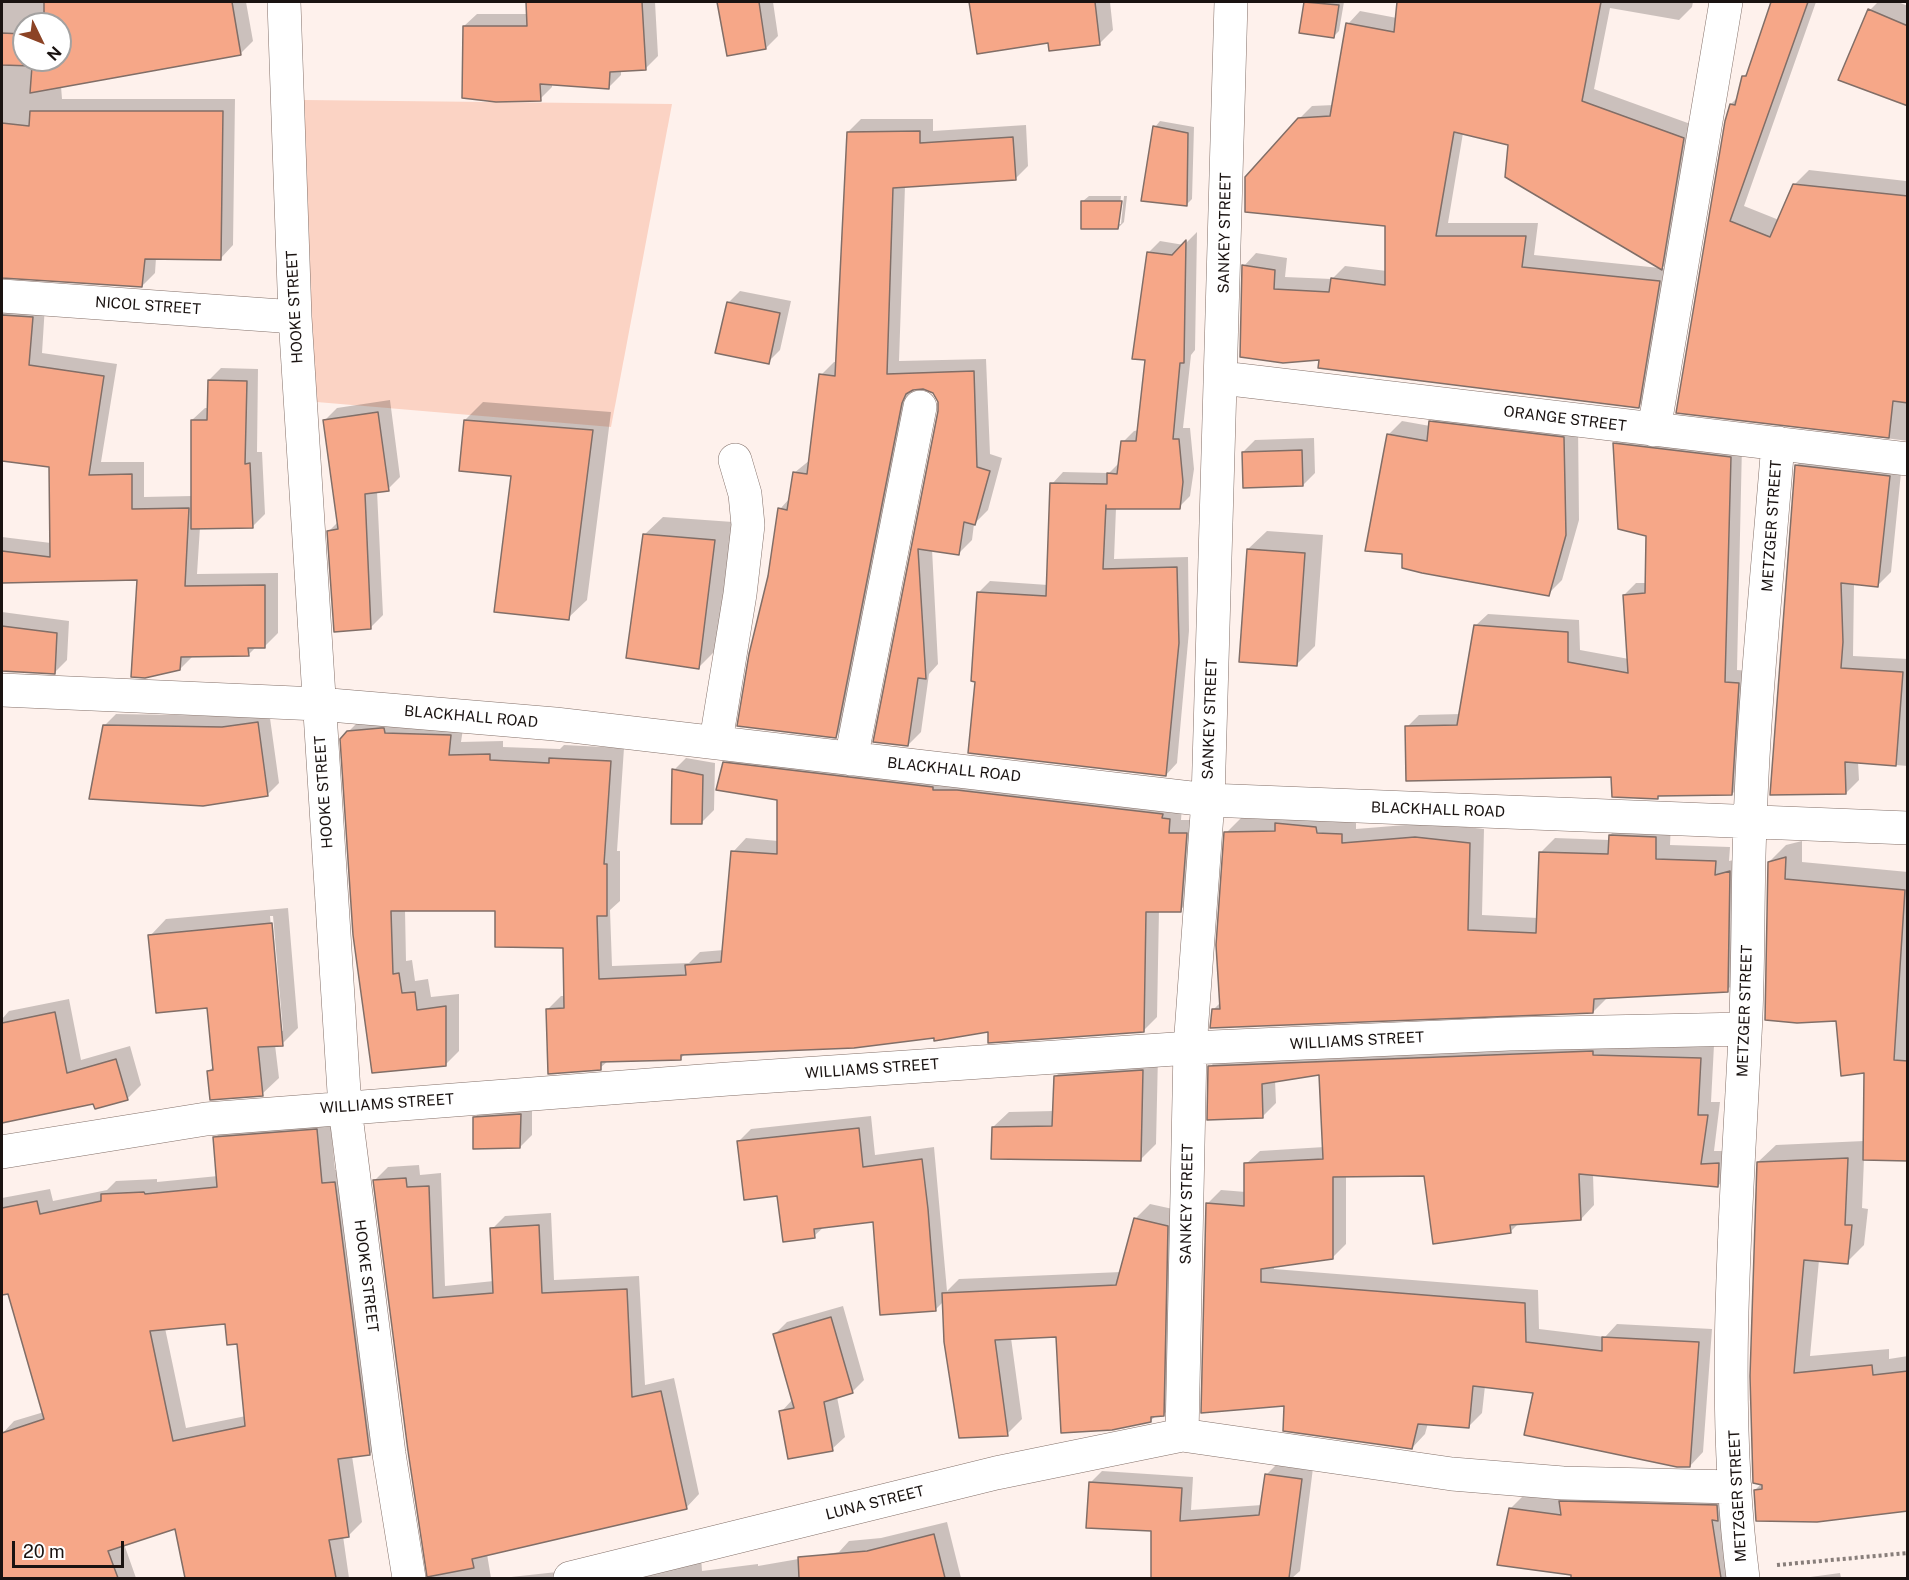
<!DOCTYPE html>
<style>
body{margin:0}
#map{position:relative;width:1909px;height:1580px;overflow:hidden;background:#fef1ec;font-family:"Public Sans",sans-serif}
canvas{display:block}
.frame{position:absolute;inset:0;border:3px solid #1a1311;pointer-events:none}
.north{position:absolute;left:12px;top:12px;width:60px;height:60px;box-sizing:border-box;background:#fff;border:2px solid #a3a1a0;border-radius:50%;rotate:133deg;font-size:16px;font-weight:700;line-height:24px;text-align:center;color:#1a1311}
.north::after{content:'';display:block;margin:auto;width:21px;height:27px;background:#8c4325;clip-path:polygon(50% 0,100% 100%,50% 72%,0 100%)}
.scale{position:absolute;left:12px;top:1541px;width:112px;height:27px;box-sizing:border-box;border:3px solid #1a1311;border-top:0;padding-left:8px;font-size:18px;line-height:21px;white-space:nowrap;color:#1a1311;-webkit-text-stroke:4px #fff;paint-order:stroke}
</style>
<div id="map">
<canvas width="1909" height="1580"></canvas>
<div class="frame"></div>
<div class="north">N</div>
<div class="scale">20 m</div>
</div>
<script>
const ctx = document.querySelector('canvas').getContext('2d');
ctx.lineJoin = 'round';
function fillPath(path, color) {
  ctx.fillStyle = color;
  ctx.fill(path, 'evenodd');
}
function trace(path, color, width, dash) {
  ctx.strokeStyle = color;
  ctx.lineWidth = width;
  ctx.lineCap = dash ? 'butt' : 'round';
  ctx.setLineDash(dash || []);
  ctx.stroke(path);
}
function label(font, color, halo, rows, align = 'center') {
  ctx.font = font + ' "Public Sans",sans-serif';
  ctx.lineWidth = 5;
  ctx.setLineDash([]);
  ctx.textBaseline = 'middle';
  ctx.strokeStyle = halo;
  ctx.fillStyle = color;
  for (const [text, x, y, turn = 0] of rows) {
    ctx.save();
    ctx.translate(x, y);
    ctx.rotate((+turn || 0) * Math.PI / 180);
    ctx.textAlign = isNaN(turn) ? turn : align;
    if (halo) ctx.strokeText(text, 0, 0);
    ctx.fillText(text, 0, 0);
    ctx.restore();
  }
}
const green = new Path2D(`
 M304,100L672,104L611,427L305,401Z`);
const shadow = new Path2D(`
 M2,2H246L253,41L240,54L61,86L62,99H235L233,245L221,258H156L155,273L142,286L2,276ZM24,24H60V60H24Z
 M528,2H655L658,56L646,68L621,70V75L609,87L552,83V87L540,99L464,26L477,14H528Z
 M719,2H773L778,36L766,48L728,54Z
 M971,2H1110L1113,30L1099,44L1049,42L978,52Z
 M1305,2H1344L1339,31L1334,36L1300,32Z
 M1398,2H1693L1692,7L1679,20L1610,8L1594,89L1696,126L1674,256L1662,268L1672,269L1651,394L1638,407L1321,359L1244,266L1256,253L1287,258L1285,277L1332,279L1345,266L1387,271V225L1299,119L1312,106L1334,105L1348,24L1360,11L1397,18ZM1463,133L1510,144L1660,268L1534,255L1538,223H1448Z
 M1773,2H1816L1744,206L1779,220L1794,185L1809,170L1906,181L1908,177V441L1678,411L1731,104L1738,97L1744,76L1749,71Z
 M1878,2H1898L1908,6V104L1840,79L1870,10Z
 M861,119H933V131L1026,125L1028,166L1015,179L905,186L899,361L986,359L990,454L1002,458L988,510L974,524L972,540L959,553L932,549L938,664L929,674L921,732L908,745L875,741L940,411L939,401L934,392L923,387L914,389L848,723L836,736L770,576L780,509L790,498L794,473L810,460L821,375L834,362H837L848,132Z
 M1160,121L1194,127L1192,199L1187,204L1155,127Z
 M1089,196H1121L1118,224H1121L1124,196H1127L1124,222L1118,228L1083,201Z
 M1197,232L1195,350L1191,355L1183,428H1190L1194,469L1190,496L1179,507L1116,508L1114,559L1188,557L1189,631L1177,763L1166,775L976,680L979,592L990,581L1048,585L1052,484L1063,472L1109,473L1120,462L1123,442L1134,431L1139,430L1146,359L1148,253L1160,241L1184,245Z
 M740,291L791,301L780,350L768,362L728,303Z
 M2,296L45,305L42,353L117,364L101,462H144V497L192,496V420L205,408H209V380L221,368L258,369L257,452H262L265,514L253,526L200,527L197,574L278,573V633L265,646H257L248,655L193,656L180,669L138,579L2,581V537L51,543L50,466L2,461Z
 M390,400L400,477L388,489L377,491L383,615L371,627L329,531L338,522L325,420L337,408Z
 M483,402L611,412L587,600L568,618L513,474L465,420Z
 M1444,408L1578,424L1579,520L1562,580L1548,594L1388,435L1402,421L1430,426L1431,422Z
 M1626,432L1742,445L1737,670L1751,671L1744,782L1732,794H1661L1657,798L1613,776L1407,727L1419,715L1461,714L1475,626L1488,614L1579,620L1580,650L1629,659L1624,595L1636,583H1647V535L1614,444Z
 M1314,438L1315,473L1303,485L1243,452L1255,440Z
 M1809,452L1902,463L1891,572L1878,585L1854,583L1853,656L1908,659V766L1858,762L1859,780L1846,793L1797,465Z
 M663,517L733,522L717,649L698,668L644,535Z
 M1267,531L1323,535L1315,646L1297,664L1248,549Z
 M2,612L69,621L67,660L55,672L2,670Z
 M269,711L279,783L267,795L104,726L116,714L235,716Z
 M362,718L464,722L461,742L503,741V747L560,749L564,745L624,748L617,851H620V901L610,910L612,966L689,963L700,952L724,950L733,852L746,838L778,841L779,798L724,763L738,750L1182,806L1181,820H1200L1194,897L1180,910H1159L1157,1017L1143,1031L990,1030L686,1053L681,1058L608,1061L600,1068L547,1010L561,996H566L564,947L497,910H405L406,961L412,960L415,981L428,979L431,997L459,994V1051L446,1064L374,1071L348,732Z
 M686,758L715,763L714,810L702,822L674,770Z
 M1241,818L1356,819V829L1430,823L1484,829L1482,915L1538,918L1540,853L1555,838L1610,840V835L1625,820L1671,822L1670,845L1730,847L1729,861L1744,858L1742,975L1727,990L1608,997L1593,1012L1213,1010L1221,1002L1226,833Z
 M1802,841V862L1908,872V1159H1864L1862,1208L1868,1209L1864,1245L1847,1262L1819,1260L1810,1356L1889,1349V1359L1908,1356V1510L1755,1490L1762,1483L1758,1162L1776,1145L1864,1141L1865,1072L1837,1019L1769,862L1786,845Z
 M288,908L298,1028L282,1044L275,1045L279,1078L262,1094L209,1071L214,1066L208,1006L150,936L166,919ZM270,916H273L283,1031H280Z
 M69,999L81,1060L130,1046L141,1085L127,1099L95,1102L2,1121V1019L9,1011Z
 M1714,1045L1711,1102H1720L1714,1151H1732L1731,1172L1718,1186L1593,1174L1594,1205L1581,1219L1519,1223L1510,1232L1425,1174L1346,1175V1244L1333,1257L1274,1266V1269L1538,1290L1539,1329L1605,1337L1617,1324L1712,1329L1703,1452L1690,1466L1534,1392L1485,1386L1482,1413L1468,1427L1428,1423L1425,1434L1412,1448L1285,1405L1208,1203L1221,1190L1246,1192V1164L1260,1151L1324,1147L1321,1073L1275,1080L1276,1103L1263,1116L1210,1067L1223,1053Z
 M1158,1055L1156,1144L1140,1160L993,1127L1009,1112L1054,1111L1055,1077L1071,1061Z
 M532,1102V1135L520,1147L474,1118L487,1106Z
 M871,1116L875,1155L934,1147L947,1291L959,1279L1121,1272L1135,1219L1150,1204L1182,1211L1178,1400L1163,1415L1156,1416L1150,1421L1058,1336L1011,1338L1022,1419L1007,1434L944,1301L935,1310L874,1220L825,1226L814,1236L739,1141L751,1129Z
 M330,1117L335,1170L348,1169L383,1441L370,1454L352,1456L362,1522L349,1535L343,1536L349,1578H187L176,1527L124,1544L136,1578H2V1434L14,1421L44,1412L9,1292L2,1293V1198L50,1189L53,1201L107,1190L116,1181L157,1179V1182L218,1176L215,1138L228,1125ZM227,1322L238,1342L246,1416L186,1428L165,1328Z
 M419,1165L420,1175L441,1173L445,1286L494,1281L492,1229L505,1216L551,1213L554,1280L639,1276L645,1385L674,1378L699,1494L686,1508L487,1554L491,1578H429L375,1180L388,1167Z
 M843,1306L864,1380L852,1392L837,1397L845,1437L832,1449L781,1412L793,1399L775,1334L787,1322Z
 M1278,1463L1313,1468L1300,1571L1292,1578H1153V1530L1090,1483L1102,1471L1193,1477L1191,1510L1262,1505L1266,1475Z
 M1734,1489L1741,1578H1573L1572,1573L1510,1509L1527,1492Z
 M947,1522L961,1578H609L701,1556L702,1571L758,1564V1566L839,1552L849,1541L881,1538Z
 M566,1571L573,1578H502Z
 M1840,1573L1841,1578H1803Z`);
const building = new Path2D(`
 M44,2H232L241,55L30,93L32,66L2,65V33L24,34V60H60V24H44Z
 M526,2H642L646,70L610,72L609,89L540,84L541,101L496,102L462,98L463,26H527Z
 M717,2H759L766,49L727,56Z
 M969,2H1095L1100,45L1049,51L1048,43L977,54Z
 M1304,2L1339,5L1334,38L1299,33Z
 M1397,2H1601L1582,101L1684,138L1662,270L1505,177L1508,145L1454,132L1436,236H1526L1522,267L1660,281L1639,408L1318,368L1319,360L1283,363L1240,357L1242,265L1275,270L1274,289L1329,292L1331,278L1385,285V226L1245,212V177L1298,118L1330,116L1346,23L1394,32Z
 M1771,2H1808L1730,221L1770,237L1793,184L1908,196V403L1893,401L1889,438L1676,413L1725,121L1730,104L1735,105L1742,76H1746Z
 M1868,9L1908,26V106L1838,80Z
 M30,111H223L221,260L145,259L142,287L2,278V123L29,126Z
 M1153,126L1188,133L1187,206L1141,201Z
 M920,131V143L1013,137L1016,180L893,188L887,374L974,371L977,467L990,471L975,525L964,522L959,555L918,549L926,679L918,678L908,746L873,742L938,411V402L933,393L923,389L913,390L906,394L902,403L836,738L737,726L749,654L768,576L778,508L787,510L793,472L807,474L819,374L835,376L847,132Z
 M1081,201H1122L1118,229H1081Z
 M1186,240L1184,363H1180L1173,439H1179L1183,482L1180,509H1106V505L1103,569L1177,567L1179,643L1166,776L968,753L975,682L971,681L977,592L1046,596L1050,483L1107,484V473L1117,474L1121,441H1136L1145,360L1132,359L1147,252L1172,255Z
 M727,302L780,313L769,364L715,353Z
 M2,315L33,317L29,365L104,376L89,475L132,474V509L189,508L185,586L265,585V648H248L249,656L181,657L180,670L145,678L131,677L137,580L2,583V551L50,557L49,467L2,461Z
 M208,380L247,381L245,464L250,463L253,528L191,529V420H207Z
 M378,412L389,491L365,494L371,629L334,632L327,531L338,529L323,420Z
 M464,420L593,430L569,620L494,612L511,476L459,471Z
 M1429,421L1564,437L1566,535L1549,596L1422,573L1402,568V554L1365,551L1387,434L1427,441Z
 M1613,443L1731,457L1725,682L1739,683L1732,795L1658,796V799L1612,797L1611,777L1406,781L1405,726L1457,725L1474,625L1568,632V662L1628,673L1623,595L1645,593L1646,536L1618,529Z
 M1302,450L1303,486L1243,488L1242,452Z
 M1795,465L1890,476L1878,587L1841,583L1843,642L1841,668L1903,672L1896,766L1845,762L1846,794L1770,795Z
 M643,534L715,540L699,669L626,658Z
 M1247,549L1305,553L1297,666L1239,662Z
 M2,626L57,633L55,674L2,671Z
 M258,722L268,796L203,806L89,799L103,725L222,727Z
 M381,728H384L385,733L451,735L449,755L490,754V760L549,763V758L611,761L604,864H607V916H597L599,979L686,975L685,965L721,962L731,851L777,854V800L716,790L723,762L933,787V790H957L1163,814L1162,818L1170,819L1169,833H1187L1181,912H1146L1144,1032L988,1043V1032L934,1041V1038L854,1048L681,1055V1060L601,1062V1070L548,1074L546,1009L564,1008L563,948L495,947V911H391L393,974L399,973L402,993L415,992L417,1010L446,1006V1066L372,1073L353,935L340,739L347,731Z
 M672,769L703,775L702,824H671Z
 M1275,823L1316,827L1317,833L1342,834V843L1415,837L1470,843L1468,930L1536,933L1539,852L1608,854L1609,835L1656,837V859L1716,861L1715,875L1730,871L1728,992L1594,999L1593,1013L1210,1028L1212,1009H1220L1216,945L1224,832L1275,831Z
 M1786,857L1785,879L1905,890L1894,1060L1908,1061V1161L1863,1160L1864,1073L1841,1076L1836,1021L1797,1023L1765,1020L1768,862Z
 M272,923L283,1046L258,1047L263,1096L210,1100L207,1071L213,1070L207,1008L156,1013L148,935Z
 M55,1012L67,1073L116,1059L128,1100L95,1109L93,1104L2,1123V1023Z
 M1593,1051V1055L1701,1058L1698,1115H1708L1701,1164L1719,1163L1718,1187L1579,1174L1581,1220L1510,1225L1511,1233L1433,1244L1424,1176L1333,1177V1259L1261,1269V1282L1525,1303L1526,1342L1602,1351V1337L1699,1342L1690,1467H1677L1524,1435L1533,1393L1473,1386L1469,1428L1418,1424L1412,1449L1283,1431L1284,1406L1201,1413L1206,1203L1244,1206V1163L1323,1159L1319,1075L1262,1084L1263,1118L1207,1120L1208,1066Z
 M1143,1070L1141,1161L991,1159L992,1127L1052,1126L1054,1076Z
 M521,1114L520,1148L473,1149V1117Z
 M859,1128L863,1167L922,1159L928,1209L936,1311L880,1315L873,1222L814,1229L815,1238L783,1242L777,1196L744,1200L737,1141Z
 M317,1129L322,1183L335,1182L370,1455L338,1459L349,1537L329,1540L336,1578H185L175,1529L108,1551L118,1578H2V1433L44,1419L8,1294L2,1295V1208L37,1201L40,1214L101,1201V1194L144,1192L145,1194L217,1187L213,1137ZM225,1324L227,1345L237,1344L245,1426L173,1441L150,1331Z
 M1848,1158L1845,1225H1852L1848,1264L1804,1260L1794,1373L1872,1365L1873,1375L1908,1371V1511L1817,1522L1756,1521L1754,1490L1762,1489V1485L1753,1483L1750,1376L1757,1162Z
 M406,1178L407,1187L429,1186L433,1298L493,1293L490,1228L539,1225L542,1293L627,1289L632,1397L661,1391L687,1509L472,1559L474,1568L427,1577L408,1451L373,1180Z
 M1134,1218L1168,1226L1164,1416L1151,1417V1422L1112,1430L1061,1433L1056,1337L995,1340L1008,1436L959,1438L944,1342L942,1293L1116,1285Z
 M831,1317L853,1393L824,1402L833,1451L788,1459L779,1411L794,1408L773,1334Z
 M1265,1474L1302,1479L1289,1578H1151V1531L1086,1528L1089,1482L1182,1488L1180,1521L1259,1515Z
 M1559,1501L1717,1505L1718,1521L1712,1520L1721,1578H1571V1575L1497,1565L1509,1508L1561,1515Z
 M934,1534L945,1578H799L798,1557L867,1551Z`);
const path = new Path2D(`
 M1777,1565L1908,1553`);
const minor = new Path2D(`
 M284,2L295,317L345,1108L389,1454L409,1578
 M2,296L295,317
 M1222,378L1908,459
 M1654,430L1726,2
 M2,690L318,704L555,724L1208,800L1908,828
 M716,741L740,594L748,525L745,494L735,460
 M851,759L920,407
 M2,1152L206,1119L728,1079L1190,1048L1509,1034L1745,1029
 M1182,1435L1190,1048L1208,800L1231,2
 M570,1578L996,1473L1182,1435L1452,1474L1563,1483L1735,1487
 M1743,1578C1720,1400 1736,1216 1745,1036C1749,966 1747,895 1750,825C1754,698 1768,570 1778,443`);
const streetNames = [
 ["SANKEY STREET",1225,233,-89],
 ["NICOL STREET",148,306,4],
 ["HOOKE STREET",295,307,-93],
 ["ORANGE STREET",1565,419,7],
 ["METZGER STREET",1772,526,-86],
 ["BLACKHALL ROAD",471,717,5],
 ["SANKEY STREET",1210,719,-88],
 ["BLACKHALL ROAD",954,770,6],
 ["HOOKE STREET",324,792,-94],
 ["BLACKHALL ROAD",1438,810,2],
 ["METZGER STREET",1745,1011,-88],
 ["WILLIAMS STREET",1357,1041,-3],
 ["WILLIAMS STREET",872,1069,-4],
 ["WILLIAMS STREET",387,1104,-4],
 ["SANKEY STREET",1187,1204,-89],
 ["HOOKE STREET",366,1276,83],
 ["METZGER STREET",1738,1496,-93],
 ["LUNA STREET",875,1503,-14]
];
fillPath(green, '#fbd3c4');
fillPath(shadow, '#0003');
fillPath(building, '#f6a788');
trace(building, '#816e67', 1.5);
trace(minor, '#84716a', 34);
trace(path, '#887e7a', 4, [3, 3]);
trace(minor, '#fff', 33);
label('15px', '#1a1311', '#fff', streetNames);
</script>
